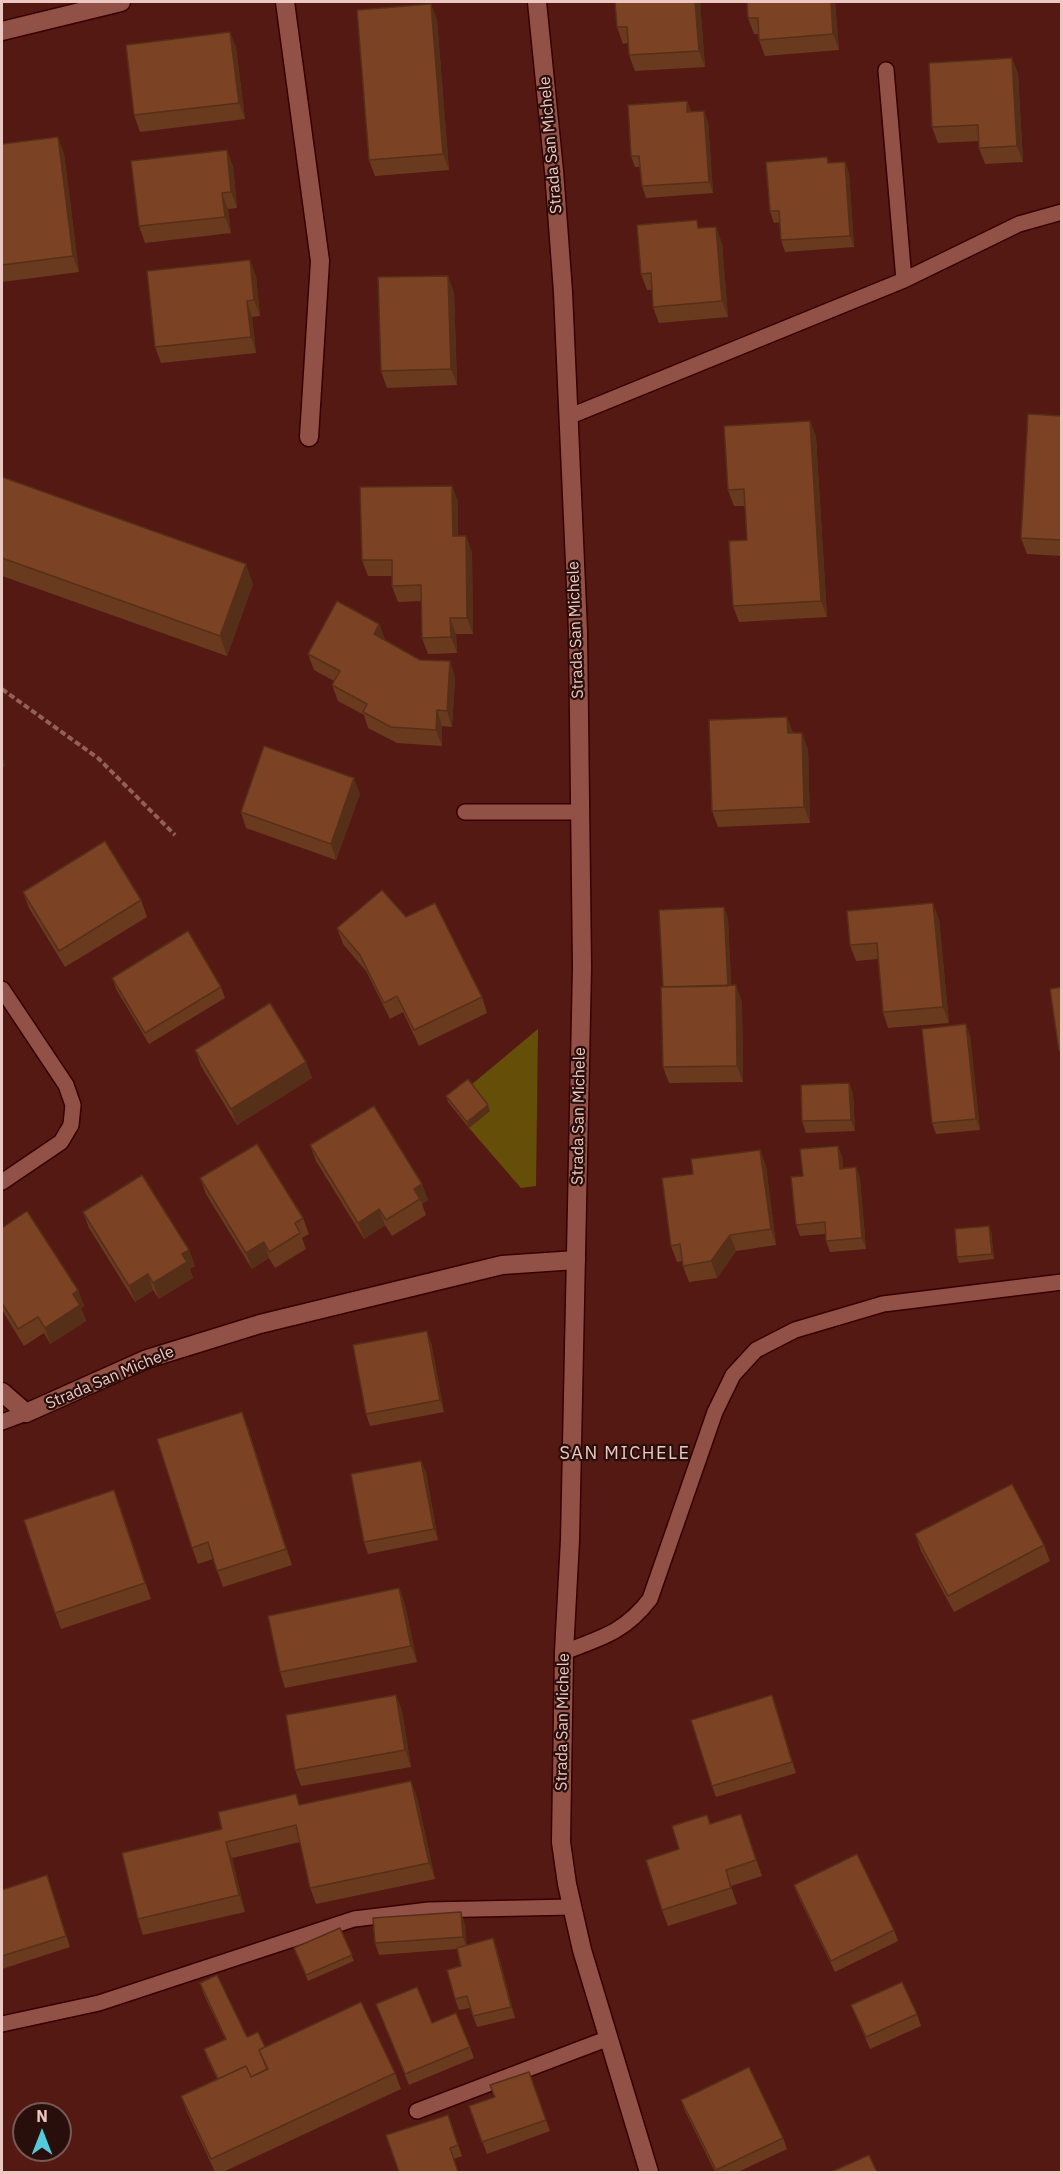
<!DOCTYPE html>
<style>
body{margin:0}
#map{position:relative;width:1063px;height:2174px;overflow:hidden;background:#541913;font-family:"IBM Plex Sans",sans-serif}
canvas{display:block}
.frame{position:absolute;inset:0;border:3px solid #edc7c1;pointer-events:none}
.north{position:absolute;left:12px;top:2102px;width:60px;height:60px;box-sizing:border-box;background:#290f0b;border:2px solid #775954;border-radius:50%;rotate:0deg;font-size:16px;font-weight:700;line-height:24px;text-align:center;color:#edc7c1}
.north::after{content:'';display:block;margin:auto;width:21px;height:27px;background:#54cadd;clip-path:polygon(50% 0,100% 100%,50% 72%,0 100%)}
</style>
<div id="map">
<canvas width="1063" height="2174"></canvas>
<div class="frame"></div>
<div class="north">N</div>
</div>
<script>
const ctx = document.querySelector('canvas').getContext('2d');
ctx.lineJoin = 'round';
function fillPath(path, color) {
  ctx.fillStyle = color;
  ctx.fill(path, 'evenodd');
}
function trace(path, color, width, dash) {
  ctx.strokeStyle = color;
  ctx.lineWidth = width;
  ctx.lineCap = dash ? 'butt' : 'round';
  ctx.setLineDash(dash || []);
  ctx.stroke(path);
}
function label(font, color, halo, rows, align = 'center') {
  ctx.font = font + ' "IBM Plex Sans",sans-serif';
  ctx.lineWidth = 4.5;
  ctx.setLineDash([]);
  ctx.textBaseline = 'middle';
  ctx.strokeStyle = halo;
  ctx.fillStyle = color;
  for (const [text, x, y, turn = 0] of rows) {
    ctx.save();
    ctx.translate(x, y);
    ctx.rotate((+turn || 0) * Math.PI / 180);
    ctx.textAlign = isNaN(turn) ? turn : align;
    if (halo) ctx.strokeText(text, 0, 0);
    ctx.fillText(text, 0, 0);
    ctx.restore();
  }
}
const green = new Path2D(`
 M538,1029L536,1186L521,1188L469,1128L471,1085Z`);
const path = new Path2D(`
 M2,689L98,758L175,835`);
const service = new Path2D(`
 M886,70L904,280
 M568,417L904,280L1019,224L1062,212
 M465,812H580
 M2,989L66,1085L73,1105L71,1125L61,1142L2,1182
 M2,1422L26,1413
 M564,1652C601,1638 625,1632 650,1599L715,1412L733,1375L756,1350L795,1330L883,1304L1062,1282
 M2,2024L99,2003L354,1919L429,1910L571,1907
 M417,2111L609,2038`);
const minor = new Path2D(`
 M285,2L320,261L309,437
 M2,31L121,2
 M2,1392L26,1413L147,1359L260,1324L502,1265L576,1260`);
const tertiary = new Path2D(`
 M537,2L554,171L563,292L578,631L582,967L570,1540L564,1652L561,1842L567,1884L582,1950L649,2172`);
const wall = new Path2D(`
 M700,2L705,67L635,71L629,55L628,43L623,44L617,27Z
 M835,2L839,50L765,56L759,40V34H754L748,18Z
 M431,4L437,20L449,170L375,176L369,160Z
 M230,32L236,48L245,119L140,132L134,115Z
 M1012,58L1018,74L1023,162L985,164L979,148V141L938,143L932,127Z
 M687,101L691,112L708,122L713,193L646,198L642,186L640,167H635L631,156Z
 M2,144L64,153L79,272L2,282Z
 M845,162L849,173L854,247L785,252L781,240L780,222L774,223L770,211L829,163Z
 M233,166L237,208L228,209L231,233L145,243L139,226Z
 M700,228L722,243L728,317L659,323L653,307L652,290H647L641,274Z
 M256,276L260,316L252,317L256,353L161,363L155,347Z
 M454,292L457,385L387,388L381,371Z
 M1062,416V556L1027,554L1021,538Z
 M810,421L816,437L827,617L739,622L733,606L747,540L745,506H734L728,490Z
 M2,477L253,584L227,656L2,576Z
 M452,486L458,502V536H466L472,553L473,634H456L457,653L428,654L422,638V601L398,602L392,586V576H368L362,560Z
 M379,624L385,640L420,660L450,661L455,678L452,727L442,726V746L397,743L368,728L364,715L338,701L332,685L334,681L314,670L308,654Z
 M787,717L793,733L808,749L810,823L718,827L712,811Z
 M360,794L336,860L246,828L241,812Z
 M23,892L141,900L147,917L65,967L29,908Z
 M406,917L482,997L487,1013L419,1046L403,1012L390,1019L366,971L343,944L337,928Z
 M728,918L731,986L742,1002L743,1082L669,1083L663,1067V987Z
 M939,919L949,1023L888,1028L883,1012L878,959L856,961L850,945Z
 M112,978L221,987L225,998L149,1044L116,989Z
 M970,1035L980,1130L936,1134L932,1123Z
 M195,1050L306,1062L312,1078L237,1125L201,1066Z
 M849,1083L853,1094L855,1131L806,1133L802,1121Z
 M446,1096L490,1111L469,1128L448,1102Z
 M310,1145L422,1184L428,1200L422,1204L426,1215L392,1236L385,1225L364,1239L316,1161Z
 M838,1146L842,1157L843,1168L856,1167L860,1179L866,1249L830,1252L826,1241L825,1234L800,1236L796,1225L803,1176Z
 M760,1150L766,1166L776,1245L736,1251L717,1278L689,1282L683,1266L682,1261L677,1262L671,1246L693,1174Z
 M200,1178L303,1218L309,1234L302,1238L306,1249L275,1268L269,1258L252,1269L206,1194Z
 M83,1212L189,1250L195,1266L190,1269L193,1278L159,1299L153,1290L135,1302L89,1228Z
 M2,1228L78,1290L84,1306L81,1308L86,1321L50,1344L44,1333L24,1346L2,1310Z
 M991,1231L994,1259L959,1263L957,1257Z
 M431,1342L444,1412L370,1426L366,1414Z
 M248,1428L292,1565L223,1587L213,1559L198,1564L192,1548Z
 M426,1472L438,1540L368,1554L364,1542Z
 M120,1506L151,1599L61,1629L55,1613Z
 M915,1534L1044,1545L1050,1561L954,1612L921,1551Z
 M399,1588L405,1605L417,1662L285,1688L280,1672Z
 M396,1695L402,1711L411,1767L301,1786L295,1770Z
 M772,1695L796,1773L716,1797L712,1786Z
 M417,1797L435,1879L316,1904L310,1888L300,1842L232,1858L245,1912L143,1935L138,1919L222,1829L300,1805Z
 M741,1814L762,1876L731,1886L737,1904L668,1926L662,1910L710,1824Z
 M794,1885L894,1930L898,1941L835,1972L798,1896Z
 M51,1887L70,1947L2,1969V1890Z
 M465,1924L466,1945L493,1938L497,1949L515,2018L477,2027L470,2008L459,2010L455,1999L461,1966L457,1949L379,1955L375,1943Z
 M340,1928L354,1961L308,1981L294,1948Z
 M200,1983L247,2037L265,2047L395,2073L401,2089L223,2172H215L187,2112L181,2096L217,2079L208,2060L204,2049L225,2039L204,1995Z
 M376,2004L432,2023L470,2047L474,2058L409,2085Z
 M851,2005L917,2014L921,2026L870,2049Z
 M529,2072L550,2131L487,2154L469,2106L494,2097Z
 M681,2100L783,2138L787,2149L738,2172H715L685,2111Z
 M448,2115L462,2156L454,2159L399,2172Z`);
const shadedWall = new Path2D(`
 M695,2H700L705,67L699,51Z
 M831,2H835L839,50L833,34Z
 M431,4L437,20L449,170L443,154Z
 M230,32L236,48L245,119L239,103Z
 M1012,58L1018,74L1023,162L1017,146Z
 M687,101L691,112H687Z
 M704,111L708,122L713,193L709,182Z
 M58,137L64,153L79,272L73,256Z
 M227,150L233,166L237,208L231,192Z
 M845,162L849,173L854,247L850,236Z
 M222,193L228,209L231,233L225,217Z
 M716,227L722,243L728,317L722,301Z
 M250,260L256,276L260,316L254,300Z
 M448,276L454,292L457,385L451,369Z
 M247,301L252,317L256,353L251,337Z
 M810,421L816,437L827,617L821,601Z
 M452,486L458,502V553L453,536Z
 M466,536L472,553L473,634L467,618Z
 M246,564L253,584L227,656L220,636Z
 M450,618L456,634L457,653L451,637Z
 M379,624L385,641L374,634Z
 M450,661L455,678L452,727L447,711Z
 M437,710L442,726V746L436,730Z
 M787,717L793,733H788Z
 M802,733L808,749L810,823L804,807Z
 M2,755L5,766L2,768Z
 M354,778L360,794L336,860L331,844Z
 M933,903L939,919L949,1023L943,1007Z
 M724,907L728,918L732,1000L728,989Z
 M736,985L742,1002L743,1082L737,1066Z
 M966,1024L970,1035L980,1130L976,1119Z
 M306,1062L312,1078L237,1125L231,1109Z
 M849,1083L853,1094L855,1131L851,1120Z
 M488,1105L490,1111L469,1128L467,1122Z
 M838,1146L842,1157L844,1180L840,1169Z
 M760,1150L766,1166L776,1245L771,1229Z
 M856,1167L860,1179L866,1249L862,1238Z
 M422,1184L428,1200L422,1204L420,1199L414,1189Z
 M379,1209L385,1225L364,1239L358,1223Z
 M989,1226L991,1231L994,1259L992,1254Z
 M730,1235L736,1251L717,1278L711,1261Z
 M264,1242L269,1258L252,1269L246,1253Z
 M189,1250L195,1266L190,1269L193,1278L159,1299L153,1283L182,1254Z
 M148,1274L153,1290L135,1302L129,1286Z
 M78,1290L84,1306L81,1308L86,1321L50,1344L45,1328L73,1294Z
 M427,1331L431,1342L444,1412L440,1400Z
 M242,1412L248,1428L292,1565L286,1549Z
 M421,1461L426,1472L438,1540L434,1529Z
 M399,1588L405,1605L417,1662L411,1646Z
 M396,1695L402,1711L411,1767L405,1750Z
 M772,1695L776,1706L796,1773L792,1762Z
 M411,1781L417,1797L435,1879L429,1863Z
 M741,1814L747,1830L762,1876L756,1860Z
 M226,1842L232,1858L245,1912L239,1895Z
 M461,1912L465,1924L467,1949L463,1937Z
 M493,1938L497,1949L515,2018L511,2007Z`);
const building = new Path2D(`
 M615,2H695L699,51L629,55L627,27H617Z
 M747,2H831L833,34L759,40L758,18H748Z
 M431,4L443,154L369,160L357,10Z
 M230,32L239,103L134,115L126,45Z
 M1012,58L1017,146L979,148L978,125L932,127L929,63Z
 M687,101V112L704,111L709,182L642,186L639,156H631L628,105Z
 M58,137L73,256L2,265V144Z
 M227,150L231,192L222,193L225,217L139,226L131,161Z
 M827,157L828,163L845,162L850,236L781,240L779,211H770L766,162Z
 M697,220L698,228L716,227L722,301L653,307L651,273L641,274L637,225Z
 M250,260L254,300L247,301L251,337L155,347L147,271Z
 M448,276L451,369L381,371L378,277Z
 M1028,414L1062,416V540L1021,538Z
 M810,421L821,601L733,606L729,541L747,540L744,489L728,490L724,426Z
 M2,477L246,564L220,636L2,558Z
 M452,486L453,536H466L467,618H450L451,637L422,638L421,585L392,586V560H362L360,487Z
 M337,601L379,624L374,634L420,660L450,661L447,711L437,710L436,730L391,727L363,712L367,704L332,685L340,671L308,654Z
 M787,717L788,733H802L804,807L712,811L709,720Z
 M264,746L354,778L331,844L241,812Z
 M105,841L141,900L59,951L23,892Z
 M382,890L406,917L435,903L482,997L414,1030L397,996L384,1003L360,955L337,928Z
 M933,903L943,1007L883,1012L877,943L850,945L847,911Z
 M724,907L728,986L663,987L659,910Z
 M188,931L221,987L145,1033L112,978Z
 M736,985L737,1066L663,1067L661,987Z
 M1062,987V1051H1059L1050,989Z
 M270,1003L306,1062L231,1109L195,1050Z
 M966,1024L976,1119L932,1123L922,1029Z
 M468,1079L488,1105L467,1122L446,1096Z
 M849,1083L851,1120L802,1121L801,1085Z
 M374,1106L422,1184L414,1189L420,1199L386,1220L379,1209L358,1223L310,1145Z
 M257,1144L303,1218L295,1223L300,1233L269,1252L264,1242L246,1253L200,1178Z
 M838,1146L840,1169L856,1167L862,1238L826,1241L825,1222L796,1225L791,1177L803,1176L800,1149Z
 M760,1150L771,1229L730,1235L711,1261L683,1266L680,1244L671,1246L662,1178L693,1174L691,1159Z
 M142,1175L189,1250L182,1254L187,1262L153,1283L148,1274L129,1286L83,1212Z
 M27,1211L78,1290L73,1294L80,1305L45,1328L38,1317L18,1329L2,1303V1228Z
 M989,1226L992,1254L957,1257L955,1229Z
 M427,1331L440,1400L366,1414L353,1345Z
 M242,1412L286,1549L217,1571L208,1542L192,1548L157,1439Z
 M421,1461L434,1529L364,1542L351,1474Z
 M1012,1484L1044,1545L948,1596L915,1534Z
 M114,1490L145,1583L55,1613L24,1520Z
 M399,1588L411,1646L280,1672L268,1616Z
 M396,1695L405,1750L295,1770L286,1715Z
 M772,1695L792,1762L712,1786L691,1720Z
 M411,1781L429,1863L310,1888L296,1825L226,1842L239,1895L138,1919L122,1853L222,1829L218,1812L296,1794L299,1805Z
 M741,1814L756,1860L726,1870L731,1888L662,1910L646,1860L679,1849L672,1826L707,1815L710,1824Z
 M857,1854L894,1930L831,1961L794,1885Z
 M47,1875L66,1936L2,1956V1890Z
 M461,1912L463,1937L375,1943L373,1918Z
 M340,1928L352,1955L306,1975L294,1948Z
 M493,1938L511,2007L473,2016L467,1996L455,1999L447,1970L461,1966L457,1948Z
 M217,1975L247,2037L258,2032L265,2047L259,2050L267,2069L251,2077L246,2066L218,2079L204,2049L226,2039L200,1983Z
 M902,1982L917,2014L866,2037L851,2005Z
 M417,1987L432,2023L456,2013L470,2047L405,2074L376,2004Z
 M361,2002L395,2073L211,2159L181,2096L246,2066L251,2077L268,2069L259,2050Z
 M749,2067L783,2138L716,2170L681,2100Z
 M529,2072L546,2120L482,2142L469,2106L495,2097L490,2085Z
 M448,2115L458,2145L450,2148L458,2172H399L386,2135Z
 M869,2155L877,2172H831Z`);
const streetNames = [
 ["Strada San Michele",551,145,-95],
 ["Strada San Michele",576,630,-92],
 ["Strada San Michele",579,1116,-89],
 ["Strada San Michele",110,1378,-23],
 ["Strada San Michele",563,1722,-89]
];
const neighbourhoodNames = [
 ["SAN MICHELE",625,1454]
];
fillPath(green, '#654f08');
trace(service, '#370000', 18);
trace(minor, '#370000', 21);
trace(tertiary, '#370000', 21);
trace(path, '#92605a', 4, [6, 3]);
trace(service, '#925147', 15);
trace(minor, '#925147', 18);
trace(tertiary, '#925147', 18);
fillPath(wall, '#6a3a1e');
fillPath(shadedWall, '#562f18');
fillPath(building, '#7b4323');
trace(building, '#562f18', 1.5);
label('16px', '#edc7c1', '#290f0b', streetNames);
ctx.letterSpacing = '1.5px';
label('18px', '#edc7c1', '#290f0b', neighbourhoodNames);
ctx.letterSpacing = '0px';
</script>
